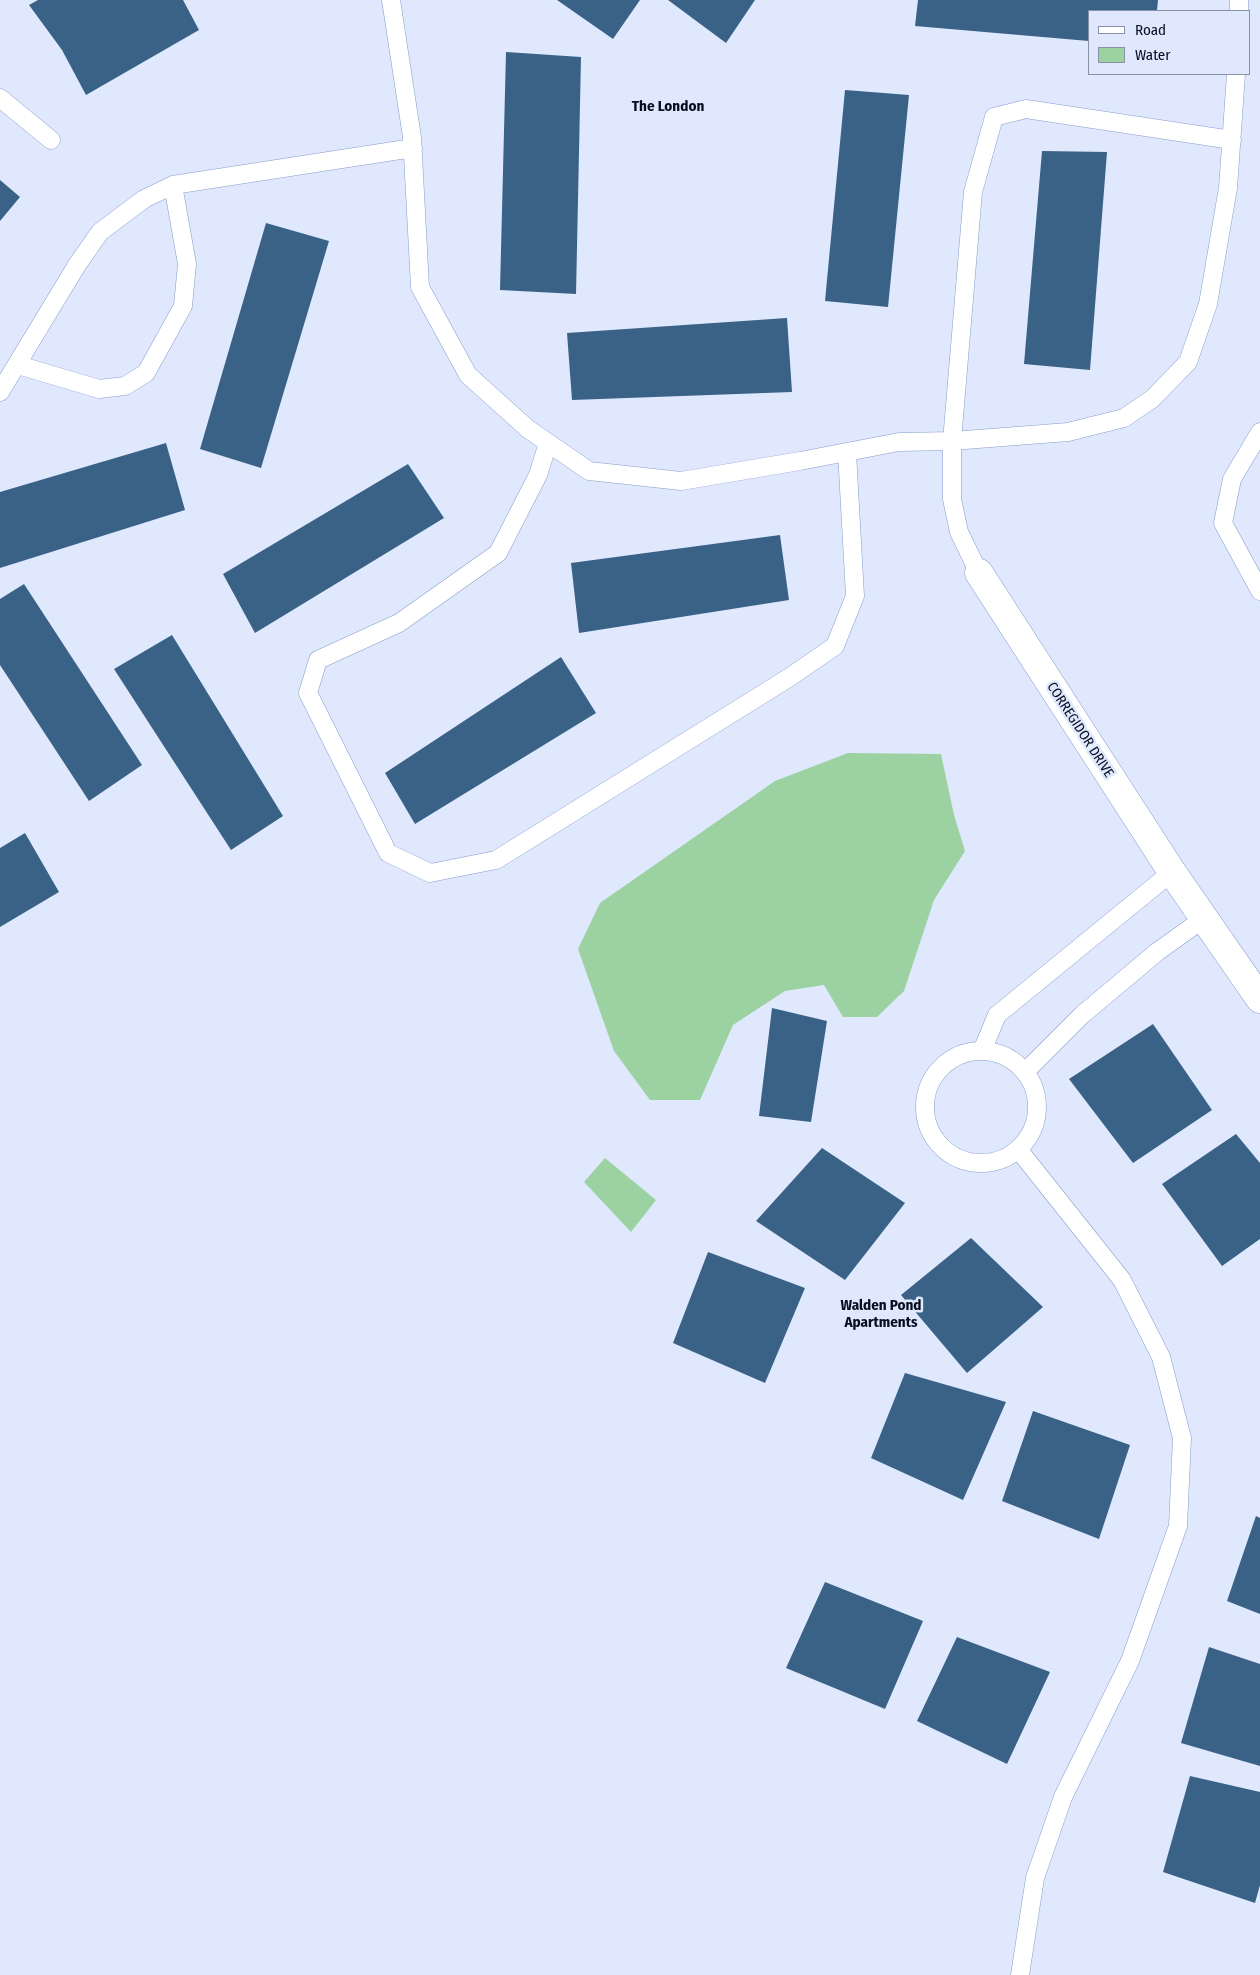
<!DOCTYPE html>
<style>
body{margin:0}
#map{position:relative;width:1260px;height:1975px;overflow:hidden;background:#dfe8fd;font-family:"Fira Sans Condensed",sans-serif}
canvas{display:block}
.legend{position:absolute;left:1088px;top:10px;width:162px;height:65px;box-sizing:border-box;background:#dfe8fd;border:1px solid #8991a5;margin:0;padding:6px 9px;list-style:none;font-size:15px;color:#080e20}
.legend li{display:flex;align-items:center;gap:10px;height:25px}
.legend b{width:25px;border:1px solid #8991a5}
</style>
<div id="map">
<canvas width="1260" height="1975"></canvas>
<ul class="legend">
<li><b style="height:6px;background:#fff"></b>Road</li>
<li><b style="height:14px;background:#9cd2a1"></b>Water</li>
</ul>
</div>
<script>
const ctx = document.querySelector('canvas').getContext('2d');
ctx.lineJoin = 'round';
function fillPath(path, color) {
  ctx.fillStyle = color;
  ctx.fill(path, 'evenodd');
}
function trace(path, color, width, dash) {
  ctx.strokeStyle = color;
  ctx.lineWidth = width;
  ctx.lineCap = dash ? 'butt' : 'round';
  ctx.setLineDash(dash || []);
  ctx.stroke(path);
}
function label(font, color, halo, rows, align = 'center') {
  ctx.font = font + ' "Fira Sans Condensed",sans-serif';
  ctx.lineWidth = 5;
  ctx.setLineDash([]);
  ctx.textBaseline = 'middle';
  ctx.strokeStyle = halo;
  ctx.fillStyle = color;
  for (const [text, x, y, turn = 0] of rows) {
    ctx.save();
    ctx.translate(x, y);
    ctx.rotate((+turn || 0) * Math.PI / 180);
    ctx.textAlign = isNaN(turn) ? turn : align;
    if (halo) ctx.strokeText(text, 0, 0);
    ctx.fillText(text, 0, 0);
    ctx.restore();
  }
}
const water = new Path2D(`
 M848,753L941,754L954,815L965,851L934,900L904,991L877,1017H843L824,985L785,991L733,1025L700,1100H650L614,1051L578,949L600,903L775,781Z
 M605,1158L656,1200L631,1232L584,1182Z`);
const building = new Path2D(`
 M38,0H183L199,30L86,95L62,50L29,5Z
 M557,0H640L613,39Z
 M668,0H755L726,43Z
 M918,0H1158L1157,11H1089V41L915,26Z
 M506,52L581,57L576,294L500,290Z
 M845,90L909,95L888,307L825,301Z
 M1042,151L1107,152L1090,370L1024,364Z
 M0,180L20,197L0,221Z
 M266,223L329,241L261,468L200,449Z
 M787,318L792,392L572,400L567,333Z
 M166,443L185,510L0,568V492Z
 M408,464L444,518L255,633L223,574Z
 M780,535L789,600L579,633L571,563Z
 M24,584L142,765L89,801L0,665V599Z
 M172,635L283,816L231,850L114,669Z
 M561,657L596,713L415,824L385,773Z
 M25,833L59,892L0,927V848Z
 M772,1008L827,1021L811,1122L759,1116Z
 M1153,1024L1212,1110L1133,1163L1069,1079Z
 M1236,1134L1260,1163V1239L1222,1266L1162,1184Z
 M822,1148L905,1203L845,1280L756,1221Z
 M971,1238L1043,1307L967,1373L901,1295Z
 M708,1252L805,1288L765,1383L673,1343Z
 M905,1373L1006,1402L963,1500L871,1458Z
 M1033,1411L1130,1445L1099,1539L1002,1501Z
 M1256,1516L1260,1518V1614L1227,1601Z
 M825,1582L923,1621L885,1709L786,1668Z
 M957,1637L1050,1672L1007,1764L917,1721Z
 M1209,1647L1260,1664V1766L1181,1743Z
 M1190,1776L1260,1792V1885L1255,1903L1163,1872Z`);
const lane = new Path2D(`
 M391,0L412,137L420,287L468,375L528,429L589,471L681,481L800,461L899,442L952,441L1068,432L1124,418L1152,399L1188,362L1208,304L1228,188L1236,74
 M1239,11V0
 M0,98L51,140
 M18,365L99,389L125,386L146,373L183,306L187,264L173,185
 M0,392L77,265L100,232L144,199L173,185L413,148
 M1260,432L1232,479L1223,523L1260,591
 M548,443L538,475L498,553L399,623L318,660L308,693L388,853L430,873L496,860L790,677L835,646L855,596L847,452
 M979,573L959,532L952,499V441L973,192L994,117L1026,109L1232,140
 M925 1107a56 56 0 1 1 112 0a56 56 0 1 1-112 0Z
 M982,1051L997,1015L1172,872
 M1025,1072L1082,1015L1157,952L1203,919
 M1018,1149L1122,1280L1161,1357L1182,1438L1178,1526L1130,1661L1063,1797L1035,1878L1020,1975`);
const street = new Path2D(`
 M979,573L1172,872L1260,999`);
const streetNames = [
 ["CORREGIDOR DRIVE",1080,730,57]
];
const neighbourhoodNames = [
 ["The London",668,107],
 ["Walden Pond",881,1306],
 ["Apartments",881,1323]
];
fillPath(water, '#9cd2a1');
fillPath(building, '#3a6287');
trace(lane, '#889ccc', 19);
trace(street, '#889ccc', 29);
trace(lane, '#fff', 18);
trace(street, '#fff', 28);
label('14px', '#080e20', '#dfe8fd', streetNames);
label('bold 15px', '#080e20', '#dfe8fd', neighbourhoodNames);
</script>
